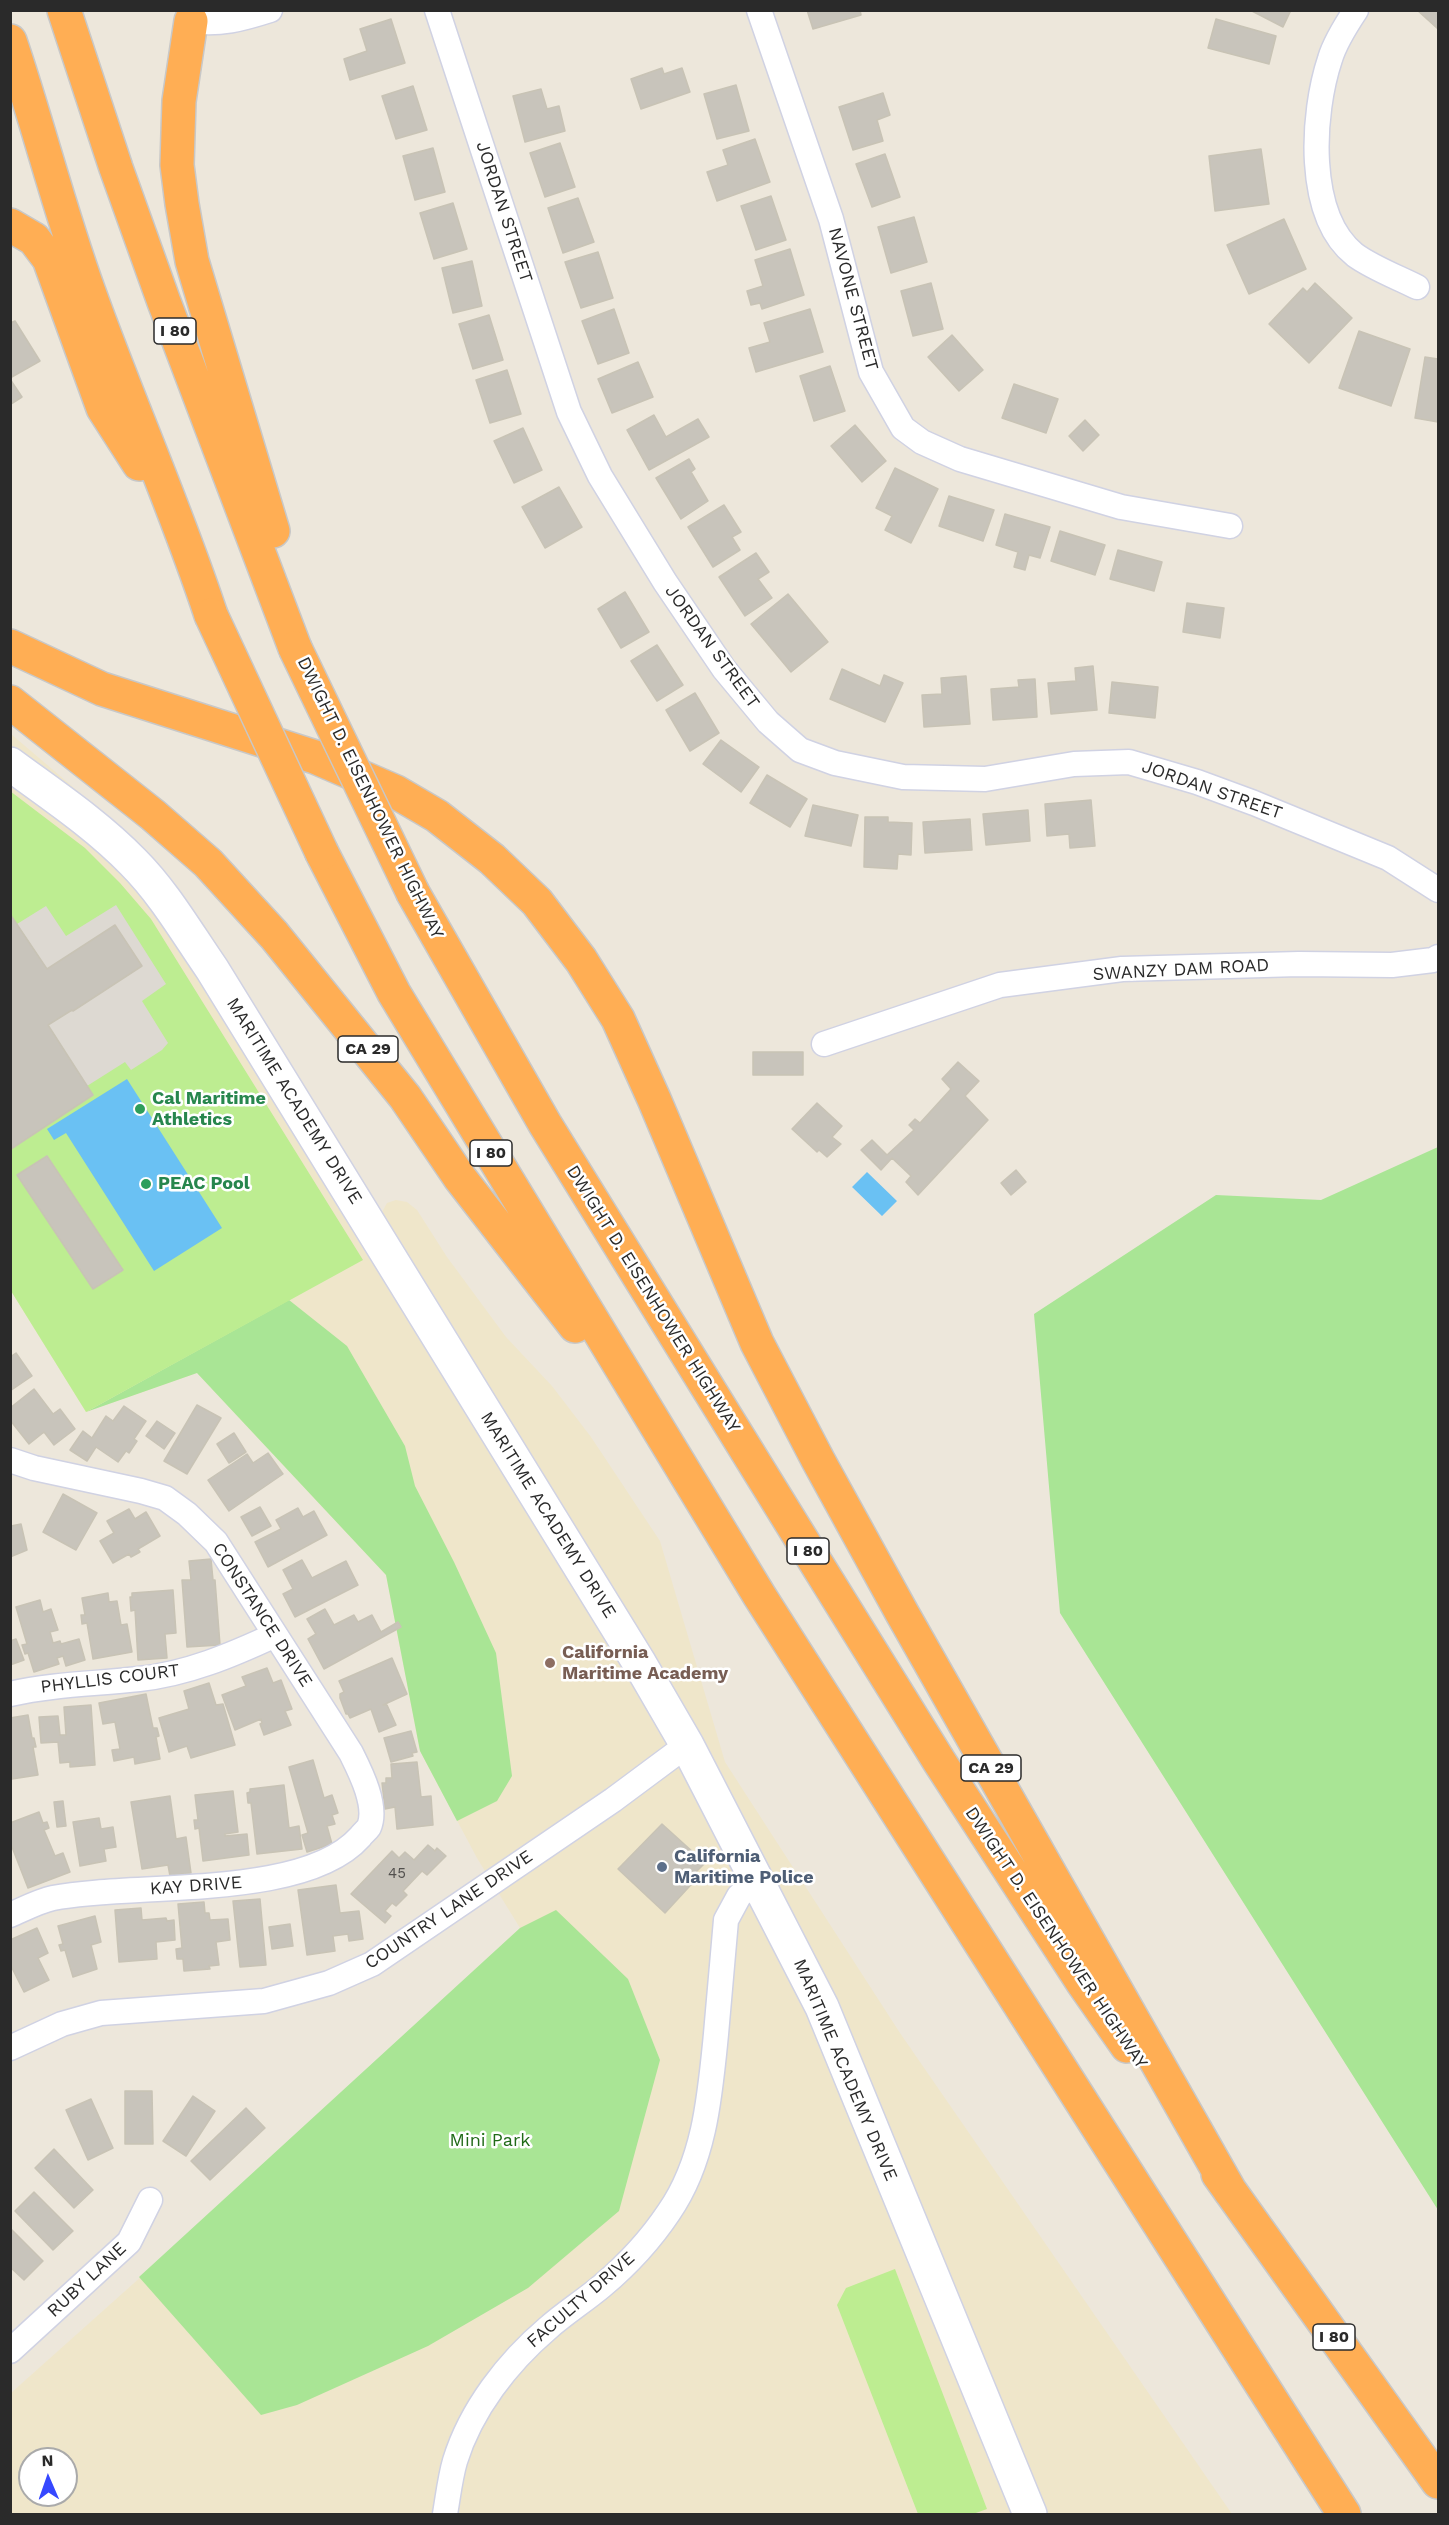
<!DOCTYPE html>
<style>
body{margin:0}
#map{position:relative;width:1449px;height:2525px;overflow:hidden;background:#ede7db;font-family:"Work Sans",sans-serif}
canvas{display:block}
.frame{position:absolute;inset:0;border:12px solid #2a2a2a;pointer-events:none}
.north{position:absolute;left:18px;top:2447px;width:60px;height:60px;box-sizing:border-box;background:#fff;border:2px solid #aaa;border-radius:50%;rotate:358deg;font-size:16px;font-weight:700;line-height:24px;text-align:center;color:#2a2a2a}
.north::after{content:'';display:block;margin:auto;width:21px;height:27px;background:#3648ff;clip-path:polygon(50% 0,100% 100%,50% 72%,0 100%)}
</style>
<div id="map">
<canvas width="1449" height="2525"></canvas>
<div class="frame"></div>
<div class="north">N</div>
</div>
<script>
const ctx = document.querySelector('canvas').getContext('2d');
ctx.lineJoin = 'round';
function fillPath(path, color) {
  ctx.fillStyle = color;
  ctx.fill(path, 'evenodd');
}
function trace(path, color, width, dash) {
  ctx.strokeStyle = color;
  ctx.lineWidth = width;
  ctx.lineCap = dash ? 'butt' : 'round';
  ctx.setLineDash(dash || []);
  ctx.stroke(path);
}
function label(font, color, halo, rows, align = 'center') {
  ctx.font = font + ' "Work Sans",sans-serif';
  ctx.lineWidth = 5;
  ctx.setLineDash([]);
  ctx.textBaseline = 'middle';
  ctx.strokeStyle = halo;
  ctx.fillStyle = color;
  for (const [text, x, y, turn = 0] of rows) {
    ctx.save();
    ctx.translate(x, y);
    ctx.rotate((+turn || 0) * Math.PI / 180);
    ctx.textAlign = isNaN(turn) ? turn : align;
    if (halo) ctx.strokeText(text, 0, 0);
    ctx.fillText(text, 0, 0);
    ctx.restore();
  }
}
const education = new Path2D(`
 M11,734L121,828L157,862L208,930L382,1212L387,1203L396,1200L407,1202L417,1210L447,1257L506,1337L552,1386L591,1437L660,1541L725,1762L900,2033L1232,2514H11V2393L303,2132L520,1928L477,1858L420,1751L386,1575L197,1373L86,1412L11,1291ZM30,2459H66V2495H30Z`);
const green = new Path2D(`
 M1438,1147V2210L1060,1613L1034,1314L1216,1195L1321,1200Z
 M289,1300L347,1346L405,1446L415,1486L454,1562L496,1653L512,1776L497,1801L457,1821L420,1751L386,1575L197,1373L86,1412Z
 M556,1910L628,1979L660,2060L619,2211L528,2288L428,2346L297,2405L261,2415L139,2277L520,1928Z`);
const pitch = new Path2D(`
 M10,791L85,848L120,883L151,919L363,1260L86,1412L11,1291Z
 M895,2269L987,2509L973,2514H918L837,2305L846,2288Z`);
const plaza = new Path2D(`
 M116,905L166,984L142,1001L168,1043L162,1050L131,1070L125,1062L87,1086L48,1025L72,1010L73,1011L142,966L47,969L17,924L46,906L66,936Z`);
const water = new Path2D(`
 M127,1079L222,1228L154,1271L66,1133L54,1140L47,1129Z
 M867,1172L897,1201L882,1216L852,1187Z`);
const building = new Path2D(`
 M807,10H860L861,15L813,29Z
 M1250,10H1291L1283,27Z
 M1417,10H1438V29Z
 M391,19L405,63L350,80L344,59L367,51L360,29Z
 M1216,19L1276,36L1269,64L1208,48Z
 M662,68L664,74L682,68L690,92L641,109L631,79Z
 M736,85L749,131L717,139L704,94Z
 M413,86L427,130L396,139L382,96Z
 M541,89L547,109L559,106L565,131L525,142L513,96Z
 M883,93L890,115L877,120L883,141L853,150L839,107Z
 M755,139L770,182L717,201L707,172L728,165L723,150Z
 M560,143L575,187L545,197L530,153Z
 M433,148L445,192L415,200L403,156Z
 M1261,149L1269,204L1215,211L1209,156Z
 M885,154L900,197L872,207L856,164Z
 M771,196L786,240L756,250L741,206Z
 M578,198L594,242L563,253L548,208Z
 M453,203L467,249L434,259L420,213Z
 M914,217L927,262L891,273L878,227Z
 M1284,219L1306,269L1249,294L1227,245Z
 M790,249L804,295L762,309L760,303L751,305L747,291L763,286L755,260Z
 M598,252L613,298L581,308L565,262Z
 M472,261L482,306L453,313L442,268Z
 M931,283L943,329L913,336L901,291Z
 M1315,283L1352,318L1309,363L1269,324L1303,288L1307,292Z
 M614,309L629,353L598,364L582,321Z
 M810,309L823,352L756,372L749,348L770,342L764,323Z
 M489,315L503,360L473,369L459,324Z
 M15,321L40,361L10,378V323Z
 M1359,331L1410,349L1391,406L1339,388Z
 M952,335L983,370L959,391L928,357Z
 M1425,357L1438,359V422L1415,418Z
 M638,362L653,397L612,413L598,379Z
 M830,366L845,411L814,421L800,376Z
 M507,370L521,414L490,423L476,380Z
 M10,379L22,397L11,404L10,403Z
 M1014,384L1058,399L1046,433L1002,418Z
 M654,415L666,437L698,419L709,437L649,470L627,430Z
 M1085,420L1099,435L1083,451L1069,436Z
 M855,425L886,461L862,482L831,446Z
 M523,428L542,470L514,483L494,441Z
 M689,459L695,469L691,472L708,501L681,519L656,478Z
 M895,468L938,489L911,543L885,530L892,516L876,508Z
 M559,487L582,527L545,548L522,507Z
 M949,496L994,510L983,541L939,526Z
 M724,505L741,532L732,537L740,550L713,567L688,527Z
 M1005,514L1050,527L1040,558L1029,555L1025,570L1014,567L1018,552L996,545Z
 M1060,531L1105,545L1095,575L1051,561Z
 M1118,550L1162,562L1154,591L1110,579Z
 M756,553L769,572L758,579L772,598L745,616L719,577Z
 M625,592L649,632L621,648L598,609Z
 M788,594L828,642L791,672L751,624Z
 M1187,603L1224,608L1220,638L1183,632Z
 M657,645L683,685L657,701L631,661Z
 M1093,666L1097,710L1051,714L1048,683L1076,681L1075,668Z
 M842,669L880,686L884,675L903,683L885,722L830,699Z
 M966,676L970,724L924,727L922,695L942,694L941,678Z
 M1035,679L1037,717L993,720L991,689L1019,687L1018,680Z
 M1112,682L1158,687L1155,718L1109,713Z
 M695,693L719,733L690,751L666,710Z
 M721,740L759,767L741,792L703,764Z
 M767,775L807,799L790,827L750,803Z
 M1091,800L1095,846L1070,848L1069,834L1047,836L1045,804Z
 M813,805L858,815L851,846L805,836Z
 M1028,810L1030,841L986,845L983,814Z
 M865,817H888V822L912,823L911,855L898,854L897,869L864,867Z
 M970,819L972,850L925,853L923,822Z
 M10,914L47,969L115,925L142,966L73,1011L72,1010L48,1025L93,1095L11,1149Z
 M753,1052H803V1075H753Z
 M958,1062L979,1081L965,1096L988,1120L918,1195L906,1182L911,1176L892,1158L881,1170L861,1150L872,1140L887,1155L914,1130L909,1125L915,1119L920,1123L951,1089L942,1079Z
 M817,1103L842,1126L832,1137L841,1144L827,1157L819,1150L817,1152L792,1129Z
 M47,1156L123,1270L93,1289L17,1175Z
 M1016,1170L1026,1182L1011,1195L1001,1183Z
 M16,1353L32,1376L10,1391V1357Z
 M34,1389L53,1414L60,1409L75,1429L54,1445L44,1432L29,1444L10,1420V1408Z
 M197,1405L221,1418L187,1474L164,1461Z
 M124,1406L146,1421L134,1439L137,1441L129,1453L126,1451L118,1462L96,1447L87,1461L70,1450L83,1431L92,1438L106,1416L113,1421Z
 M157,1421L175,1433L164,1449L146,1436Z
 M234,1433L246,1452L229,1463L217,1444Z
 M268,1453L283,1474L229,1511L208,1480L247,1454L253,1463Z
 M63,1494L97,1513L76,1550L43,1532Z
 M260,1507L271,1526L252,1536L241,1517Z
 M298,1508L303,1517L314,1511L327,1535L268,1567L255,1542L281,1529L276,1520Z
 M129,1509L135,1519L146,1512L160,1536L138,1549L140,1552L131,1557L129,1554L113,1563L100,1541L114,1533L107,1521Z
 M10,1524L11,1526L21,1524L27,1550L10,1557Z
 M211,1559L213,1580H215L220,1645L187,1647L182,1580H191L189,1561Z
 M302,1560L312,1578L346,1561L358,1585L295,1617L283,1594L293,1589L283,1570Z
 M173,1590L176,1633L165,1634L167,1658L138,1660L135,1610L131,1611L130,1597H132V1593Z
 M108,1593L109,1602L117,1601L121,1625L127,1624L132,1652L93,1659L87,1623L82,1624L81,1615H85L82,1598Z
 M40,1600L43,1612L51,1609L58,1630L50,1632L53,1643L60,1641L61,1644L79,1639L85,1660L66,1666L63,1656L57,1658L59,1664L34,1672L28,1653L25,1654L22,1645L27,1644L16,1607Z
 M325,1609L334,1625L354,1615L358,1622L372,1615L381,1632L398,1622L401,1627L324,1669L308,1639L316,1634L307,1619Z
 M16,1639L24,1660L10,1665V1641Z
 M392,1658L407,1694L383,1705H387L396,1725L379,1732L371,1709L350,1718L348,1714H346L340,1698V1694L344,1692L339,1681Z
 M267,1668L273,1683L281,1680L292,1709L285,1711L291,1725L264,1735L260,1724L262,1723L261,1719L235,1730L222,1695L246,1686L242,1677Z
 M209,1683L216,1705L223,1704L235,1745L191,1758L187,1746L169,1752L159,1718L189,1709L184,1691Z
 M146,1694L153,1728H157L159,1736L156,1737L160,1759L135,1764L134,1757L114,1761L112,1750L120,1749L115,1722L103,1724L99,1703Z
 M91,1705L95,1765L70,1767V1762L60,1763L58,1742L41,1743L39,1717L58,1716L60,1735H66L64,1707Z
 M28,1715L32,1738H34L36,1747H33L38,1775L12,1779L10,1718Z
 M411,1731L417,1752L412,1753L413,1756L391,1762L384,1738Z
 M313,1760L324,1798L332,1795L338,1813L332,1815L335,1824L327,1826L332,1844L307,1852L302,1835L308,1833L289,1767Z
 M417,1762L421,1797L431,1796L433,1825L397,1829L395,1807L385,1809L382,1783H386V1778H392L391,1764Z
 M284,1785L289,1828L299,1826L302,1849L257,1854L251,1803H248L247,1793L250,1792V1789Z
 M233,1791L238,1832L225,1834V1836L247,1834L249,1855L203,1861L199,1828L195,1829L194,1820H198L195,1795Z
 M170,1796L176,1839L186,1837L191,1873L170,1876L168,1865L142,1869L131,1802Z
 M63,1801L66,1826L57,1827L54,1802Z
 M39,1812L43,1823L47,1822L49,1828L44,1830L55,1856L63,1853L70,1872L28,1888L10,1842V1823Z
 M99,1818L101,1829L113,1827L116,1847L104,1849L106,1861L80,1866L73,1822Z
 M662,1824L694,1853L697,1850L708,1860L695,1873L699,1876L665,1913L618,1869Z
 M428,1845L435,1851L437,1848L446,1856L427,1875L422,1871L403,1891L407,1895L396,1906L392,1903L385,1911L391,1916L385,1923L351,1894L392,1851L399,1858L405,1852L414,1860Z
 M336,1885L340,1913L359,1911L363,1939L349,1941L348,1934L333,1936L335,1951L307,1955L298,1890Z
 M260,1899L266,1965L240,1967L233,1901Z
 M204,1902L205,1913H209L210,1920L228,1919L230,1940L216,1942L219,1965L209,1966L210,1969L184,1971L183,1959H177L176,1949L182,1948L178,1904Z
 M141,1908L142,1920L166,1918L167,1921L174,1920L175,1940L156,1942L157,1959L119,1962L115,1910Z
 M95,1916L101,1942L91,1945L97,1969L73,1977L65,1950L61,1951L59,1945L63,1944L58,1926Z
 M290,1924L293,1946L272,1949L269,1927Z
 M37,1928L48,1953L38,1958L49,1980L24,1992L10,1964V1940Z
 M125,2091H152L153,2144H125Z
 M193,2096L215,2111L186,2156L163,2141Z
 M91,2099L113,2148L88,2160L66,2110Z
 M246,2108L265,2128L210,2180L191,2161Z
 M54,2149L93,2190L74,2208L35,2168Z
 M34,2192L73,2231L53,2250L15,2211Z
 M10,2228L43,2261L24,2280L10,2267Z`);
const street = new Path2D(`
 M437,10L569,412L600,476L665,582L724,669L768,722L800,750L835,763L903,777L985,779L1074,764L1129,762L1197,782L1254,803L1388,858L1438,890
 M759,10L831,219L871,372L903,428L922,442L960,459L1121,507L1230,526
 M1356,10C1346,25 1335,42 1330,59C1312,113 1305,215 1355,255C1373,268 1397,277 1417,287
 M191,21C220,25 242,19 270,10
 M824,1044L1000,985L1122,969L1299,964L1392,965L1433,960L1438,957
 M10,1460L34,1468L141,1491L165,1498L187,1514L216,1542L351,1753C360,1771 378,1806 369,1827C367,1830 362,1834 360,1837C304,1900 134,1882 53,1898C39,1901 24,1909 10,1915
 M10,1694C54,1684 95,1684 139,1679C187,1674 232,1655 275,1635
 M10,2048L62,2024L101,2013L264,2001L329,1983L372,1964L613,1800L687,1745
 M10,2351L129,2242L150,2200
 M445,2514C448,2497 450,2478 455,2461C471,2409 508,2362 548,2328C565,2313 584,2301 602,2286C627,2265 651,2239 669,2212C705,2160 710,2095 716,2034C719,1996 723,1958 726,1920L739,1896L757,1880`);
const secondary = new Path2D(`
 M10,764C52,795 96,824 133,862C164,893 187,933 212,969L640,1664L687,1745L822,2007L1030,2514`);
const highway = new Path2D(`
 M64,10L116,168L164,302L295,648
 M191,21L179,101L177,165L182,204L192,261L273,531
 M10,41C38,124 59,209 89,292C128,401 175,506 211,615
 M10,225L34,239L49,259L103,408L139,464
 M10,646L102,689L315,757L396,792L437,816L492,859L537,902L581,960L618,1019L654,1099L757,1343L818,1460L902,1613L1230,2191
 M10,702L153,815L208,863L274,935L405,1097L460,1178L575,1326
 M322,853L394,993L759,1595L1344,2514
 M413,893L545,1124L800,1537L939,1761L1083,1983L1127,2046
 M1218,2174L1438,2482`);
const highwayBridge = new Path2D(`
 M211,615L322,853
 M295,648L413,893`);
const markers = [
 [140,1109,6,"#2e9e5b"],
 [146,1184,6,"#2e9e5b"],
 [550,1663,6,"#8d6e63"],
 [662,1867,6,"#5c6f8a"]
];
const numberNames = [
 ["45",397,1874]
];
const shields = [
 [175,331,42],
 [368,1049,60],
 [491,1153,42],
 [808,1551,42],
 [991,1768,60],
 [1334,2337,42]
];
const shieldNames = [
 ["I 80",175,331],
 ["CA 29",368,1049],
 ["I 80",491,1153],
 ["I 80",808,1551],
 ["CA 29",991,1768],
 ["I 80",1334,2337]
];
const streetNames = [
 ["JORDAN STREET",504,212,72],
 ["NAVONE STREET",853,299,75],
 ["JORDAN STREET",712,647,54],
 ["JORDAN STREET",1212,790,19],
 ["DWIGHT D. EISENHOWER HIGHWAY",370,798,64],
 ["SWANZY DAM ROAD",1181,970,-3],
 ["MARITIME ACADEMY DRIVE",294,1101,58],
 ["DWIGHT D. EISENHOWER HIGHWAY",653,1299,58],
 ["MARITIME ACADEMY DRIVE",548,1515,58],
 ["CONSTANCE DRIVE",262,1615,57],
 ["PHYLLIS COURT",110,1679,-7],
 ["KAY DRIVE",196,1886,-4],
 ["COUNTRY LANE DRIVE",449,1910,-34],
 ["DWIGHT D. EISENHOWER HIGHWAY",1056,1938,56],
 ["MARITIME ACADEMY DRIVE",845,2070,67],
 ["RUBY LANE",87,2280,-43],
 ["FACULTY DRIVE",581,2300,-41]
];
const leisureNames = [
 ["Cal Maritime",152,1099],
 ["Athletics",152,1120],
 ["PEAC Pool",158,1184]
];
const educationNames = [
 ["California",562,1653],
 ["Maritime Academy",562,1674]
];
const serviceNames = [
 ["California",674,1857],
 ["Maritime Police",674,1878]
];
const parkNames = [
 ["Mini Park",490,2141]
];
fillPath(education, '#efe6ca');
fillPath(green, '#a9e595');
fillPath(pitch, '#bded91');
fillPath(plaza, '#ddd9d2');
fillPath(water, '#6ac1f3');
fillPath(building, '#c8c4bb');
trace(building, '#c8c3b5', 1.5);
trace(street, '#d0d2e3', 27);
trace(secondary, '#d0d2e3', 36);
trace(highway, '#c8c8c8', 36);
trace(street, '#fff', 24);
trace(secondary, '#fff', 33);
trace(highway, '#ffae54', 33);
trace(highwayBridge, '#c8c8c8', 36, []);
trace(highwayBridge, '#ffae54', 33);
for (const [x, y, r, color] of markers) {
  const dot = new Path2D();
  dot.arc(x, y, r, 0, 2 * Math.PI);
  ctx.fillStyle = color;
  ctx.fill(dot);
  trace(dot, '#fff', 2);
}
label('15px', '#52504e', null, numberNames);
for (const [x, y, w] of shields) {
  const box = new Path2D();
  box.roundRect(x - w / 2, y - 13, w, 26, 4.5);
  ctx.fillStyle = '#fff';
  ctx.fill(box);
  trace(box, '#2a2a2a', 1.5);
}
label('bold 16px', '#2a2a2a', null, shieldNames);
label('18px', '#2a2a2a', '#fff', streetNames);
label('bold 18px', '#27864d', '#fff', leisureNames, 'left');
label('bold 18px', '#785e54', '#fff', educationNames, 'left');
label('bold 18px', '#4e5e75', '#fff', serviceNames, 'left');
label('18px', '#206a17', '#fff', parkNames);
</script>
